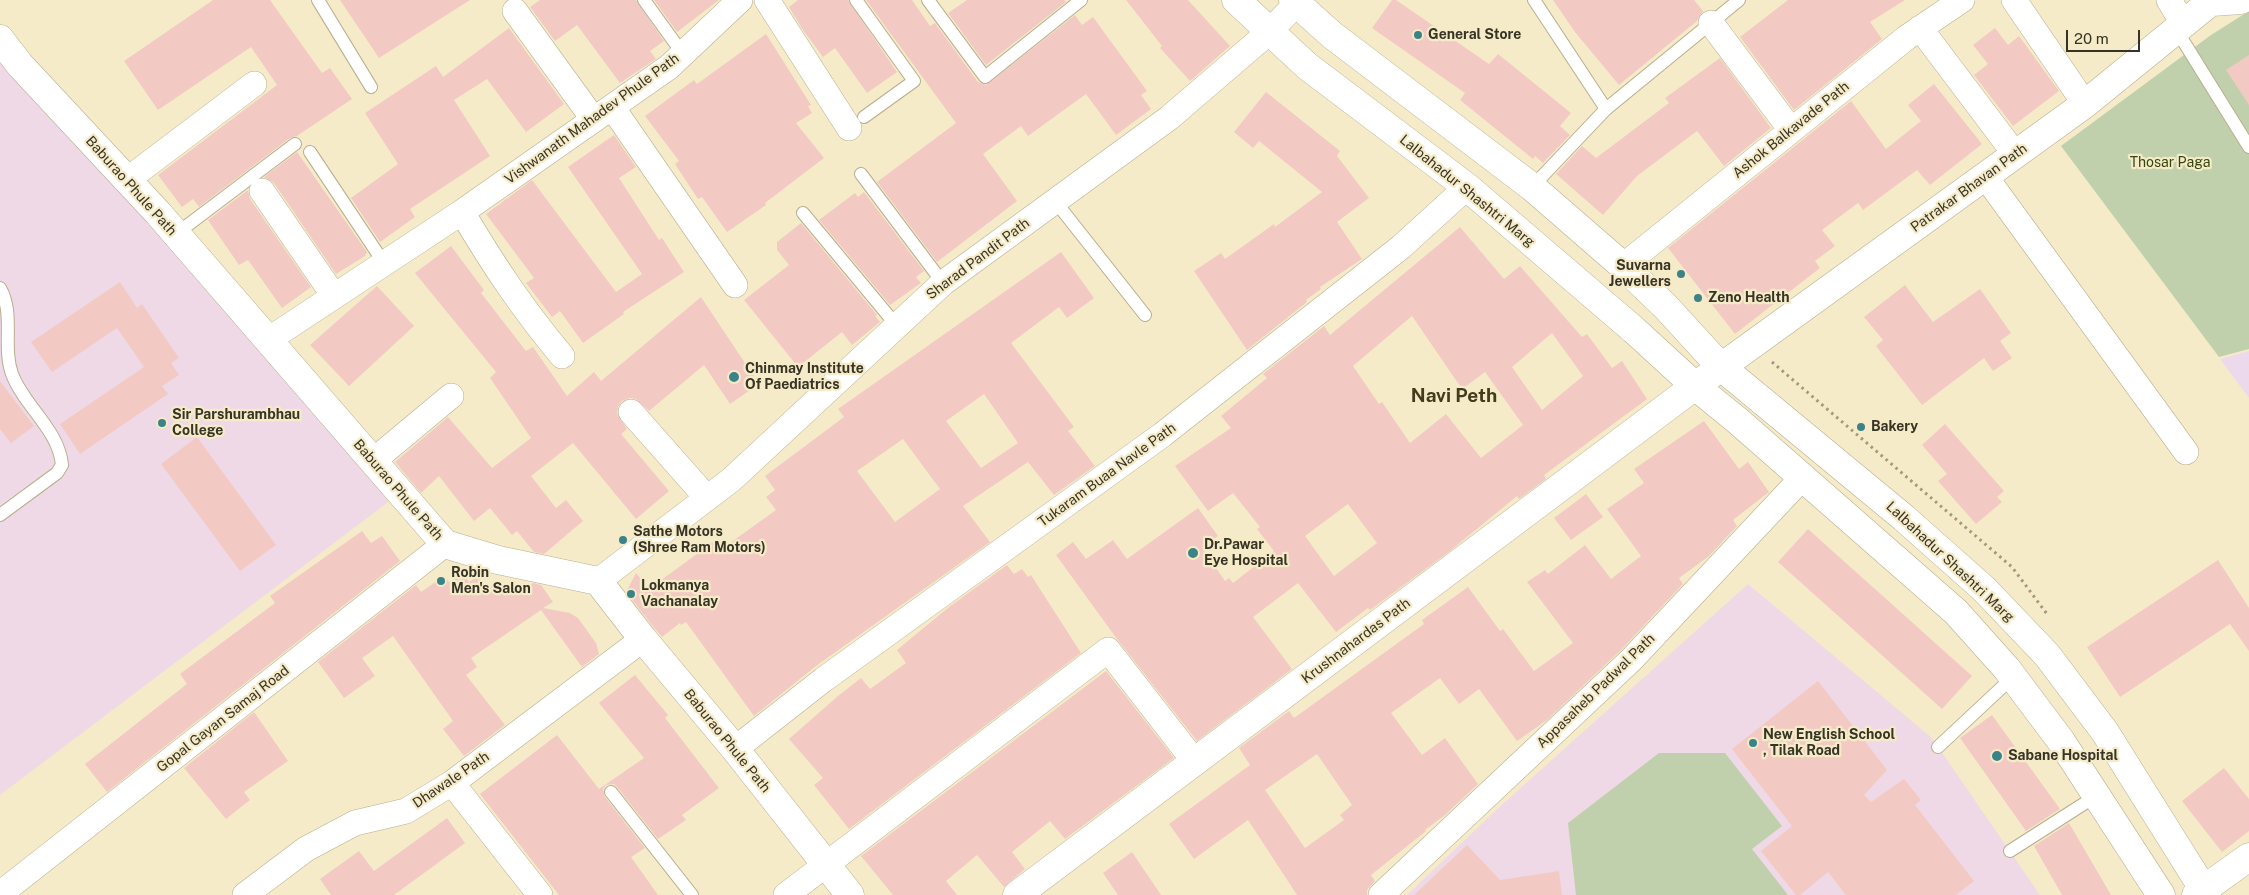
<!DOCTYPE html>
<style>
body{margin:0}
#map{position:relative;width:2249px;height:895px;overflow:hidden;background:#f5ebc8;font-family:"Public Sans",sans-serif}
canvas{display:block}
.scale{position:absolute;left:2066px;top:30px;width:74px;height:22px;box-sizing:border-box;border:2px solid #373325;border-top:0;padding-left:6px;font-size:15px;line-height:18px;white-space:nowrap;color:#373325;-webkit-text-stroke:4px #f5ebc8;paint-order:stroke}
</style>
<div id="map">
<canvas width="2249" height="895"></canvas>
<div class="scale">20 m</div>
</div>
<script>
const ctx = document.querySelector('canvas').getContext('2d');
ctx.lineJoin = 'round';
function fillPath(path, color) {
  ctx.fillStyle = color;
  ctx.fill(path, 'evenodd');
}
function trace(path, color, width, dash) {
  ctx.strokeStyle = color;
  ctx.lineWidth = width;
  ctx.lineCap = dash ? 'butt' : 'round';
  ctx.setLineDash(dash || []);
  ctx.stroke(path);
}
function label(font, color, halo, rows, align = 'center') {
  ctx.font = font + ' "Public Sans",sans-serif';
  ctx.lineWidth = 4.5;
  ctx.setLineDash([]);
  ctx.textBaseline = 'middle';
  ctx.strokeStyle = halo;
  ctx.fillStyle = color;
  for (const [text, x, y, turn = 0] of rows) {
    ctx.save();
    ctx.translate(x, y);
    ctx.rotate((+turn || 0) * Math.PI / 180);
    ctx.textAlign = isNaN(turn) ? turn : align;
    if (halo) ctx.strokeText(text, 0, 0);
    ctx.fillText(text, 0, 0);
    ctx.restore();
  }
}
const education = new Path2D(`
 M0,56L259,347L391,500L0,795Z
 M1748,584L1932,738L2040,895H1407L1495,811Z`);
const medical = new Path2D(`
 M2249,351V398L2220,359Z`);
const green = new Path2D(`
 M2249,11V349L2219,357L2061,146L2211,35Z
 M1659,753H1725L1782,826L1752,849L1788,895H1576L1568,823Z`);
const building = new Path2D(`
 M213,0H270L322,73L330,68L352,99L297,136L290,138L199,207L193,199L182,207L158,175L277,85L251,47L158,110L124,61Z
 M340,0H470L379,58Z
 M540,0H636L664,41L650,51L656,59L620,83L577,25L555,41L530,7Z
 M654,0H719L677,32Z
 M798,0H848L897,72L867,93L835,48L823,57L803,30L789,7Z
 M866,0H912L930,26L935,23L978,82L986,85L1075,15L1082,25L1093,17L1147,91L1141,95L1151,109L1116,135L1086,94L1028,136L1021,126L983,154L1017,201L937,262L877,182L956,123Z
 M967,0H1064L1066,2L986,65L948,13Z
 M1126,0H1188L1230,46L1190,81L1160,48L1162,46Z
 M1392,0H1396L1489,64L1498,54L1571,113L1560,126L1570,135L1543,163L1535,156L1533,159L1460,100L1465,93L1372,28Z
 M1553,0H1694L1703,11L1697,21L1619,85L1575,32Z
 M1788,0H1905L1870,22L1882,39L1794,110L1740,37Z
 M509,28L564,104L526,132L487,79L454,100L490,156L410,209L415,217L380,242L351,198L398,164L365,113L436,66L443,77Z
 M1995,28L2008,45L2019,36L2059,91L2013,126L1974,75L1988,64L1973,45Z
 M766,34L811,105L808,106L812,113L796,123L824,158L765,203L766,205L727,232L702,197L698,199L675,164L679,161L645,116L694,80L697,84Z
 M2249,55V105L2226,70Z
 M1720,58L1771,128L1724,166L1697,131L1637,176L1603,215L1556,174L1582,146L1596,158L1669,103L1665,98Z
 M1934,84L1982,144L1930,185L1917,170L1863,210L1858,203L1822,230L1835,246L1815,261L1820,268L1735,334L1668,248L1851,101L1886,149L1921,121L1908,105Z
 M1266,92L1340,151L1337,156L1369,198L1337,222L1362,259L1320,287L1321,289L1306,300L1307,302L1247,350L1194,271L1221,253L1225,259L1274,224L1275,227L1322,192L1259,141L1253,148L1234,132Z
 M614,135L636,167L619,178L659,240L662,238L684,272L623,312L624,314L583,343L560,311L552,317L526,283L534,278L486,214L532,180L616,292L642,274L568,167Z
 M297,152L367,252L365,256L336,274L274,183L264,177Z
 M248,190L250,199L311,287L282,308L248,260L239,265L208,220Z
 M864,192L924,271L916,277L921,283L890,305L819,220L855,193L858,197Z
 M801,223L877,315L875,316L880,322L852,345L842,332L798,367L744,300L789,265L777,250V242Z
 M1460,227L1504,279L1520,266L1582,337L1587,334L1612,368L1622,361L1647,399L1544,475L1546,479L1519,499L1517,496L1450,551L1370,610L1368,608L1336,632L1298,583L1253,617L1292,669L1197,741L1117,639L1056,555L1073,542L1086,559L1113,540L1127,559L1198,508L1218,536L1202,548L1225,581L1229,578L1233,583L1274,551L1257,529L1260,527L1233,493L1208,511L1175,466L1231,428L1221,416L1267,378L1263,374L1324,326L1330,335ZM1412,316L1462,389L1485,372L1523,425L1481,458L1446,414L1410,443L1382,402L1379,404L1353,366ZM1552,333L1583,376L1542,410L1512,367ZM1348,504L1377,543L1334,576L1305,536Z
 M451,246L484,290L481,293L526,351L533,347L567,396L594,372L601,381L701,297L759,384L730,404L704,365L649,411L636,399L629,398L622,401L618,407L617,414L627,429L621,434L669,491L636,519L573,443L531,476L556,508L566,500L583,521L544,554L534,552L517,531L512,535L490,508L474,521L439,476L421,493L395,462L448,417L492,468L531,438L490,378L496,372L415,273Z
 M1061,252L1094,298L1067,318L1059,307L1011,343L1074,427L1068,431L1095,466L1054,495L1028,462L963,506L990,542L816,666L754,716L686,622L681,625L680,623L662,637L655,629L626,592L636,573L649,589L716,540L723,548L776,510L766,497L775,490L765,476L844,417L838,409ZM984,394L1018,443L981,468L946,421ZM903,439L940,489L895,522L857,471Z
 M120,282L137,308L142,304L179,358L171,363L179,375L162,386L168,394L80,454L60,424L144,367L117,328L52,372L31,342Z
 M1905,285L1933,322L1980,289L2011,333L2000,341L2012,358L1993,371L1984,358L1922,405L1876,346L1883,340L1864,317Z
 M377,286L414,326L349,386L310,345Z
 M0,381L34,426L11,443L0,429Z
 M1704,421L1739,469L1748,462L1769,492L1733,520L1737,526L1709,556L1679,578L1683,584L1621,650L1547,720L1517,741L1479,689L1459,704L1440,678L1391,713L1422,755L1445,738L1478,784L1445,815L1425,830L1426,831L1371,875L1375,881L1367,890V895H1297L1248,820L1194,859L1169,824L1250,765L1239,748L1289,711L1294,718L1424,624L1422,620L1468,587L1500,631L1503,629L1534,671L1573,643L1527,582L1545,570L1548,574L1585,545L1611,579L1641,556L1607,509L1644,483L1634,469ZM1317,754L1352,805L1340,815L1344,820L1305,848L1265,790Z
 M1945,424L2004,491L1997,497L2002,502L1976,524L1938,481L1947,474L1922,445Z
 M197,437L276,545L240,571L161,464Z
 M1586,494L1603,517L1571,540L1554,518Z
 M1808,529L1972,676L1942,709L1778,562Z
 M362,531L371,543L382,536L400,561L107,792L85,764L187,684L180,674L275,603L270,596Z
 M2218,560L2249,608V651L2230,624L2120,697L2087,647Z
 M1007,565L1014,574L1022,569L1028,577L1031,575L1081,653L849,829L814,785L823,778L789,739L838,696L861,678L870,689L906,663L897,650L949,607Z
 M463,573L469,582L478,576L487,589L495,583L501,592L510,586L516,595L533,583L541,585L553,602L543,608L570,613L578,618L596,643L599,654L582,667L541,610L471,658L477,667L466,675L505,725L464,756L443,729L453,721L393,636L362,658L375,676L344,698L318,662L416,585L421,592L444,576L449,582Z
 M1106,671L1174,758L1065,839L1050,821L1012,852L1025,869L1004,887L977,855L946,881L957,895H893L861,856Z
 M635,675L668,715L665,718L719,788L682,815L686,820L658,839L617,787L614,784L606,785L603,789L605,797L645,848L631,857L658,895H559L480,794L557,735L599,789L644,758L599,703Z
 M1818,681L1887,770L1864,795L1871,802L1904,779L1921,800L1915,805L1974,881L1956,895H1846L1828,872L1800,895H1796L1761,851L1792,826L1732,749Z
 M254,712L288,761L244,792L250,800L226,819L184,768Z
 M1992,715L2060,809L2026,831L1960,738Z
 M2224,768L2249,799V831L2222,852L2182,801Z
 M447,818L465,843L394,895H331L320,879L359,851L374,871Z
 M2069,823L2111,895H2062L2034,846Z
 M1467,845L1500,880L1559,871L1562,895H1414Z
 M1132,852L1161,895H1118L1103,873Z`);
const path = new Path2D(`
 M1772,362L2012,567L2047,614`);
const service = new Path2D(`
 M318,0L371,87
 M644,0L683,54
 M856,0L914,81L864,117
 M928,0L985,77L1081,0
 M1534,0L1606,109
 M2177,31L2249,147
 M310,152L384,263
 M861,174L943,283
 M1532,187L1606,109L1739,0
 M1055,201L1145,315
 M803,213L897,326
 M176,234L295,144
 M0,288C15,314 2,346 12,374C24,406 59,430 62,465L57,473L0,515
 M1938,747L2013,677
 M611,792L692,895
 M2010,851L2096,796`);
const minor = new Path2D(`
 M767,0L849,128
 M2014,0L2085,104
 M2169,0L2184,25
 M515,11L594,120
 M1711,23L1791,130
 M1920,28L2015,154
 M612,107L735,285
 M1985,176L2186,452
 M127,180L254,84
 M262,191L334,296
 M462,212C494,266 522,308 562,356
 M1623,266L1906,38L1962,0
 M268,340L462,212L669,67L740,0
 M631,412L707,498
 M373,461L451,396
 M598,581L731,480L943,283L1169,118L1268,33L1300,0
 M735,749L823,680L1162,435L1401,247L1467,187
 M452,783L540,895
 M0,894L445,544
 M245,895L306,849L355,823L406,811L452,783L643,639
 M786,895L1108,650L1195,762
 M1381,895L1631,660L1802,478`);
const tertiary = new Path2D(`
 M0,39L20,65L158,213L445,544L498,560L598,581L643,639L735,749L850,895
 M1017,895L1695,386
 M2196,895L2249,857`);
const secondary = new Path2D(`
 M2212,2L2241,0
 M1695,386L2085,104L2213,0`);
const primary = new Path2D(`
 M1236,0L1307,66L1467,187L1634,330L1695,386L1738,421L1956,612L2007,669L2061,741L2161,895
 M1293,0L1332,35L1532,187L1623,266L1665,306L1720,366L1904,518L1984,589L2047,655L2105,732L2207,895`);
const markers = [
 [1418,35,5,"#3b8387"],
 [1681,274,5,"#3b8387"],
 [1698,298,5,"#3b8387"],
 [734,377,6,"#3b8387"],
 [162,423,5,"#3b8387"],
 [1861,427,5,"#3b8387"],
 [623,540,5,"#3b8387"],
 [1193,553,6,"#3b8387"],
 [441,581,5,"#3b8387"],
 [631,594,5,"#3b8387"],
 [1753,743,5,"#3b8387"],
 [1997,756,6,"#3b8387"]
];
const poiNames = [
 ["General Store",1428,35],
 ["Suvarna",1671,266,"right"],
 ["Jewellers",1671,282,"right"],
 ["Zeno Health",1708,298],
 ["Chinmay Institute",745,369],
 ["Of Paediatrics",745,385],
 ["Sir Parshurambhau",172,415],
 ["College",172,431],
 ["Bakery",1871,427],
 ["Sathe Motors",633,532],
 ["(Shree Ram Motors)",633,548],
 ["Dr.Pawar",1204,545],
 ["Eye Hospital",1204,561],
 ["Robin",451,573],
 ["Men's Salon",451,589],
 ["Lokmanya",641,586],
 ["Vachanalay",641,602],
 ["New English School",1763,735],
 [", Tilak Road",1763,751],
 ["Sabane Hospital",2008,756]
];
const streetNames = [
 ["Vishwanath Mahadev Phule Path",592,119,-36],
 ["Ashok Balkavade Path",1791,130,-39],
 ["Baburao Phule Path",131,186,48],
 ["Patrakar Bhavan Path",1969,188,-36],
 ["Lalbahadur Shashtri Marg",1467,191,39],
 ["Sharad Pandit Path",978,259,-37],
 ["Tukaram Buaa Navle Path",1107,475,-36],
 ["Baburao Phule Path",398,490,49],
 ["Lalbahadur Shashtri Marg",1950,562,43],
 ["Krushnahardas Path",1356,641,-37],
 ["Appasaheb Padwal Path",1596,691,-44],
 ["Gopal Gayan Samaj Road",223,719,-38],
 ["Baburao Phule Path",727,741,51],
 ["Dhawale Path",451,780,-34]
];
const parkNames = [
 ["Thosar Paga",2170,163]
];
const districtNames = [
 ["Navi Peth",1454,396]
];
fillPath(education, '#efd9e7');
fillPath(medical, '#ecdaec');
fillPath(green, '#c1d0ac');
fillPath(building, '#f3cac3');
trace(service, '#b7ae8d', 14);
trace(minor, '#b7ae8d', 26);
trace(tertiary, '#b7ae8d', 29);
trace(secondary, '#b7ae8d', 29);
trace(primary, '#b7ae8d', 29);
trace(path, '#a19980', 3, [2.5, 4]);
trace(service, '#fff', 12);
trace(minor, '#fff', 25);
trace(tertiary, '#fff', 28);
trace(secondary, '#fff', 28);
trace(primary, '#fff', 28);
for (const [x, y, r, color] of markers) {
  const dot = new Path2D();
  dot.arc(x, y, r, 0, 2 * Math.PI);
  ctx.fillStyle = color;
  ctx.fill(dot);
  trace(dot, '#f5ebc8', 2);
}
label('bold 14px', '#373325', '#f5ebc8', poiNames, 'left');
label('14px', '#373325', '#f5ebc8', streetNames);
label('14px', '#34460d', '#f5ebc8', parkNames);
label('bold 19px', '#433b1d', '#f5ebc8', districtNames);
</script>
